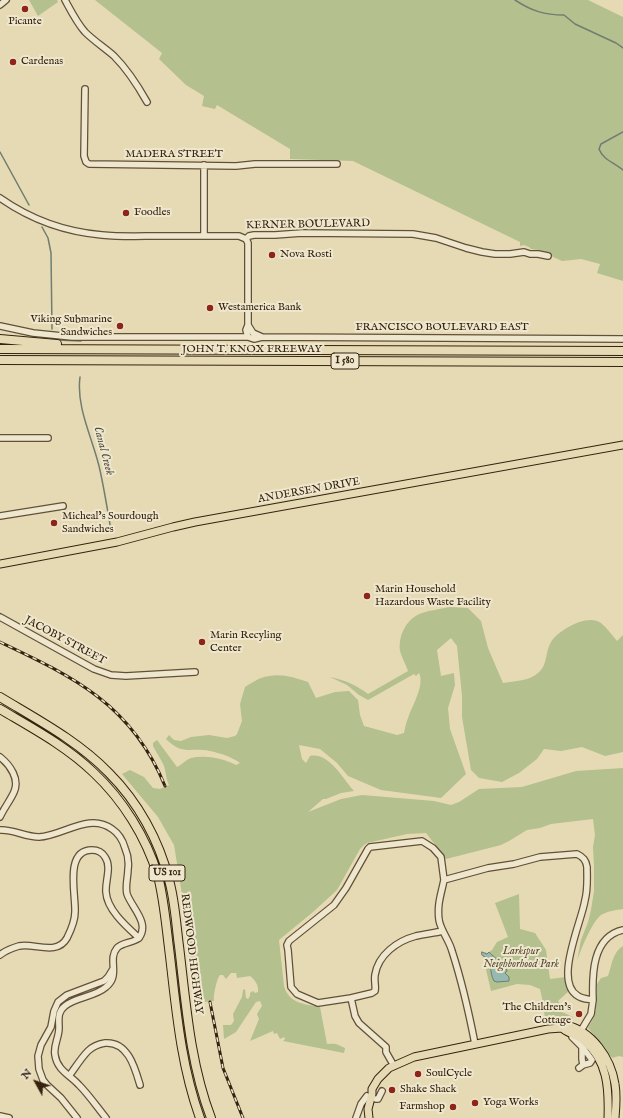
<!DOCTYPE html>
<meta charset="utf-8">
<style>
body{margin:0}
#map{position:relative;width:623px;height:1118px;overflow:hidden;background:#e5dab4;font-family:"IM FELL English",serif}
canvas{display:block}
.north{position:absolute;left:16px;top:1062px;width:40px;height:40px;-webkit-text-stroke:3px #eee7ce;paint-order:stroke;rotate:310deg;font-size:11px;font-weight:700;line-height:16px;text-align:center;color:#36220e}
.north::after{content:'';display:block;margin:auto;width:14px;height:18px;background:#36220e;clip-path:polygon(50% 0,100% 100%,50% 72%,0 100%)}
</style>
<div id="map">
<canvas width="623" height="1118"></canvas>
<div class="north">N</div>
</div>
<script>
const ctx = document.querySelector('canvas').getContext('2d');
ctx.lineJoin = 'round';
function fillPath(path, color) {
  ctx.fillStyle = color;
  ctx.fill(path, 'evenodd');
}
function trace(path, color, width, dash) {
  ctx.strokeStyle = color;
  ctx.lineWidth = width;
  ctx.lineCap = dash ? 'butt' : 'round';
  ctx.setLineDash(dash || []);
  ctx.stroke(path);
}
function label(font, color, halo, rows, align = 'center') {
  ctx.font = font + ' "IM FELL English",serif';
  ctx.lineWidth = 4;
  ctx.setLineDash([]);
  ctx.textBaseline = 'middle';
  ctx.strokeStyle = halo;
  ctx.fillStyle = color;
  for (const [text, x, y, turn = 0] of rows) {
    ctx.save();
    ctx.translate(x, y);
    ctx.rotate((+turn || 0) * Math.PI / 180);
    ctx.textAlign = isNaN(turn) ? turn : align;
    if (halo) ctx.strokeText(text, 0, 0);
    ctx.fillText(text, 0, 0);
    ctx.restore();
  }
}
const green = new Path2D(`
 M29,0H57L58,2L38,16Z
 M95,0H588L623,17V281L597,273L600,264L581,259L562,261L538,250L531,249L529,247L524,245L520,246V242L353,161L290,159V149L217,105L215,109L202,106L204,96L186,85L159,59L162,53Z
 M450,607L468,608L481,621L488,648L503,683C515,681 529,681 538,673C548,665 545,652 551,642C558,630 588,613 601,623C607,628 612,635 617,641L623,635V752L605,756L582,747L561,751L544,749L537,759L519,773L502,782L479,778L471,770L462,717V696L457,646L451,638L437,650L441,676L454,673L455,685L448,708L450,729L466,774L441,798L381,790L348,776L337,763L320,749L299,745L302,759L306,763L310,756C329,752 343,779 354,791L341,793L326,799H323L308,812L341,799L362,795L434,801L451,805L459,802L479,789L522,787L576,771L623,768V909C616,910 608,911 601,915C592,922 581,949 577,961L581,940L588,922L591,910L594,891V866L593,847L595,835L593,819L551,824L540,828L527,830L509,841L501,845L446,859L426,833L407,834L367,843L364,845L360,849L337,890L313,912L279,940L284,986C289,1004 305,1004 320,1007L327,1044C336,1043 337,1044 345,1048L344,1053L283,1041L285,1039L284,1037L280,1039L277,1033L274,1034L273,1031L250,1041L259,1019L257,1014L262,1006L260,1001L256,1002L236,1032L224,1039L223,1025H231L234,1021L233,1014L242,997L243,990L245,989L246,998L248,999L250,996V993L253,991L255,993L258,992C259,985 255,980 250,976L237,978L236,973H231L226,979L223,975H220C217,978 213,995 214,1001L205,1002V999L200,996H194L181,888L174,845L158,817L122,774L130,770L144,777L153,788L160,789L169,785C166,779 166,772 164,766C161,759 156,752 153,746V743L157,740L177,767C182,765 185,760 191,758C206,755 222,758 236,765L240,763C232,757 220,753 210,751C190,747 183,756 166,739L169,735L174,740L181,741L191,737L209,735L227,738L235,736L237,734L242,721L240,704L245,687C250,684 256,680 261,678C278,672 293,677 308,682L316,698L335,692L349,691L358,700L360,715L364,726L397,735L404,733C405,728 406,723 408,718C412,706 425,685 419,673L416,676L414,674L368,700L359,695L347,685L330,677C345,680 356,685 368,694L408,671C406,665 402,658 400,651C398,635 407,618 422,613C431,610 441,609 450,607Z
 M519,894L520,929L535,933L546,950L550,979L566,977V984L569,991L558,1001L564,1008L562,1012L573,1017L572,1020L560,1019L546,1024L542,998L540,989L530,985L517,984L491,991L482,952L488,953L492,950L497,942L508,937L495,903Z
 M623,946V1057L619,1056L612,1058L611,1056L610,1057L605,1048L588,1028L593,1019L596,1009L597,984L601,978L608,976C612,965 612,953 623,946Z`);
const water = new Path2D(`
 M482,952L487,954L489,952C494,958 506,964 507,971L505,973L509,977V981L497,982L494,981C489,973 493,960 482,955Z`);
const stream = new Path2D(`
 M515,0C532,11 544,15 564,15L575,24L616,43L623,48
 M623,132L601,144L599,149C603,160 615,163 623,170
 M0,152L29,205
 M42,227L48,238L51,253L52,329
 M57,340L81,341
 M80,377C76,407 92,437 99,466C104,487 107,508 111,530`);
const minor = new Path2D(`
 M65,0C71,11 77,23 85,32C94,41 105,48 114,56C127,69 138,86 147,102
 M0,5L6,0
 M85,89L84,156L86,162L89,164L236,166L255,164H337
 M0,198C30,219 66,232 102,235C121,237 141,236 160,236C186,236 213,236 239,236L246,239
 M204,236V165
 M246,239L249,236L254,235H275L302,233L413,234L436,238L466,248L482,252L495,254H510L524,252L530,254H538L548,256
 M246,239L248,243V325L246,330L248,337
 M248,325L253,333L262,337
 M0,326L33,333L72,337H248L254,339L262,337L623,339
 M0,438H48
 M0,516L63,506
 M0,617L94,669L111,675L126,676L195,672
 M0,757C10,765 20,779 14,792C10,801 4,808 0,817
 M0,830C13,829 25,837 39,837C63,836 89,812 112,829C118,833 123,841 125,848C128,855 129,862 128,869C128,877 125,886 127,894C132,908 150,923 139,938
 M0,955C5,951 12,948 19,946C35,943 57,956 67,938C71,930 75,921 75,912C76,895 64,850 92,850C98,850 102,852 105,857C112,867 105,881 106,892C107,910 127,927 139,938
 M351,998L318,1003L297,994L291,987L288,950L287,945L289,941L334,905L346,888L368,849L370,847L422,841L433,848L441,857L444,880
 M593,1000C592,975 592,937 623,930
 M572,1036V1037L584,1049L592,1060L590,1063L583,1065
 M475,1044C469,1013 462,982 452,951C449,940 441,931 439,920C437,904 441,895 444,880L488,868L514,864L540,857L577,854C583,857 586,860 587,867C587,878 588,889 585,900C582,921 553,982 578,996C582,999 588,999 593,1000L591,1014L579,1034
 M394,1066L386,1052V1047L359,1023L355,1016L351,998L372,993L375,991C376,986 374,981 375,975C378,955 397,941 416,936C425,934 434,933 443,931
 M579,1068L583,1065L582,1059V1047
 M69,1076C75,1068 81,1058 88,1051C93,1046 99,1044 105,1043C128,1041 135,1068 140,1085
 M376,1099H378L382,1091
 M0,1116L9,1118
 M77,1118L61,1098L47,1085L43,1080L39,1069L38,1056L41,1045L51,1027L54,1011L58,1002L67,995L104,981L108,977L113,969
 M106,1118C97,1107 89,1095 79,1085C70,1075 57,1070 55,1055C53,1046 59,1038 59,1028C59,1020 57,1012 65,1006C75,997 95,997 106,987C121,975 107,960 117,948C123,942 133,943 139,938
 M356,1118L361,1104L367,1096`);
const major = new Path2D(`
 M0,564L117,542L173,527L195,522L623,445
 M562,1028C565,1032 577,1035 583,1040C608,1060 609,1089 608,1118
 M369,1118L368,1109L372,1094V1089L378,1079L389,1068L414,1057L548,1029L562,1028L566,1025C592,1031 611,1058 615,1084C617,1095 616,1107 615,1118`);
const highway = new Path2D(`
 M0,339L57,344
 M0,349L623,351
 M0,360L623,362
 M0,697C38,720 78,741 109,773C138,802 159,840 169,880C175,901 176,924 179,946C186,1004 190,1063 211,1118
 M0,709C32,728 66,746 93,772C123,800 146,837 158,876C164,900 166,924 169,948C176,1005 180,1063 200,1118`);
const rail = new Path2D(`
 M0,642C74,677 132,705 165,786
 M210,1002L223,1068L243,1118`);
const markers = [
 [25,9,4,"#8f2418"],
 [13,62,4,"#8f2418"],
 [126,213,4,"#8f2418"],
 [272,255,4,"#8f2418"],
 [210,308,4,"#8f2418"],
 [120,326,4,"#8f2418"],
 [54,523,4,"#8f2418"],
 [367,596,4,"#8f2418"],
 [202,642,4,"#8f2418"],
 [579,1014,4,"#8f2418"],
 [418,1074,4,"#8f2418"],
 [392,1090,4,"#8f2418"],
 [475,1103,4,"#8f2418"],
 [453,1107,4,"#8f2418"]
];
const shields = [
 [345,361,28],
 [167,873,36]
];
const shieldNames = [
 ["I 580",345,361],
 ["US 101",167,873]
];
const poiNames = [
 ["Picante",25,22,"center"],
 ["Cardenas",21,62],
 ["Foodles",134,213],
 ["Nova Rosti",280,255],
 ["Westamerica Bank",218,308],
 ["Viking Submarine",112,320,"right"],
 ["Sandwiches",112,333,"right"],
 ["Micheal’s Sourdough",62,517],
 ["Sandwiches",62,530],
 ["Marin Household",375,590],
 ["Hazardous Waste Facility",375,603],
 ["Marin Recyling",210,636],
 ["Center",210,649],
 ["The Children's",571,1008,"right"],
 ["Cottage",571,1021,"right"],
 ["SoulCycle",426,1074],
 ["Shake Shack",400,1090],
 ["Yoga Works",483,1103],
 ["Farmshop",445,1107,"right"]
];
const streetNames = [
 ["MADERA STREET",174,155],
 ["KERNER BOULEVARD",308,225,-1],
 ["FRANCISCO BOULEVARD EAST",442,328],
 ["JOHN T. KNOX FREEWAY",252,350],
 ["ANDERSEN DRIVE",309,491,-10],
 ["JACOBY STREET",65,641,28],
 ["REDWOOD HIGHWAY",191,954,83]
];
const parkNames = [
 ["Larkspur",521,952],
 ["Neighborhood Park",521,965]
];
const waterNames = [
 ["Canal Creek",103,451,75]
];
fillPath(green, '#b4c08e');
fillPath(water, '#96bab2');
trace(water, '#707d70', 1);
trace(stream, '#707d70', 1.5);
trace(minor, '#625038', 8);
trace(major, '#36220e', 9);
trace(highway, '#36220e', 10);
trace(minor, '#eee7ce', 5.5);
trace(major, '#e5dab4', 7);
trace(highway, '#e5dab4', 8);
trace(rail, '#36220e', 3);
trace(rail, '#eee7ce', 1.5, [4.5]);
for (const [x, y, r, color] of markers) {
  const dot = new Path2D();
  dot.arc(x, y, r, 0, 2 * Math.PI);
  ctx.fillStyle = color;
  ctx.fill(dot);
  trace(dot, '#eee7ce', 1.5);
}
for (const [x, y, w] of shields) {
  const box = new Path2D();
  box.roundRect(x - w / 2, y - 8, w, 16, 3);
  ctx.fillStyle = '#eee7ce';
  ctx.fill(box);
  trace(box, '#36220e', 1);
}
label('bold 10px', '#36220e', null, shieldNames);
label('11px', '#36220e', '#eee7ce', poiNames, 'left');
label('11px', '#36220e', '#eee7ce', streetNames);
label('italic 11px', '#564a2e', '#eee7ce', parkNames);
label('italic 12px', '#53503f', '#eee7ce', waterNames);
</script>
